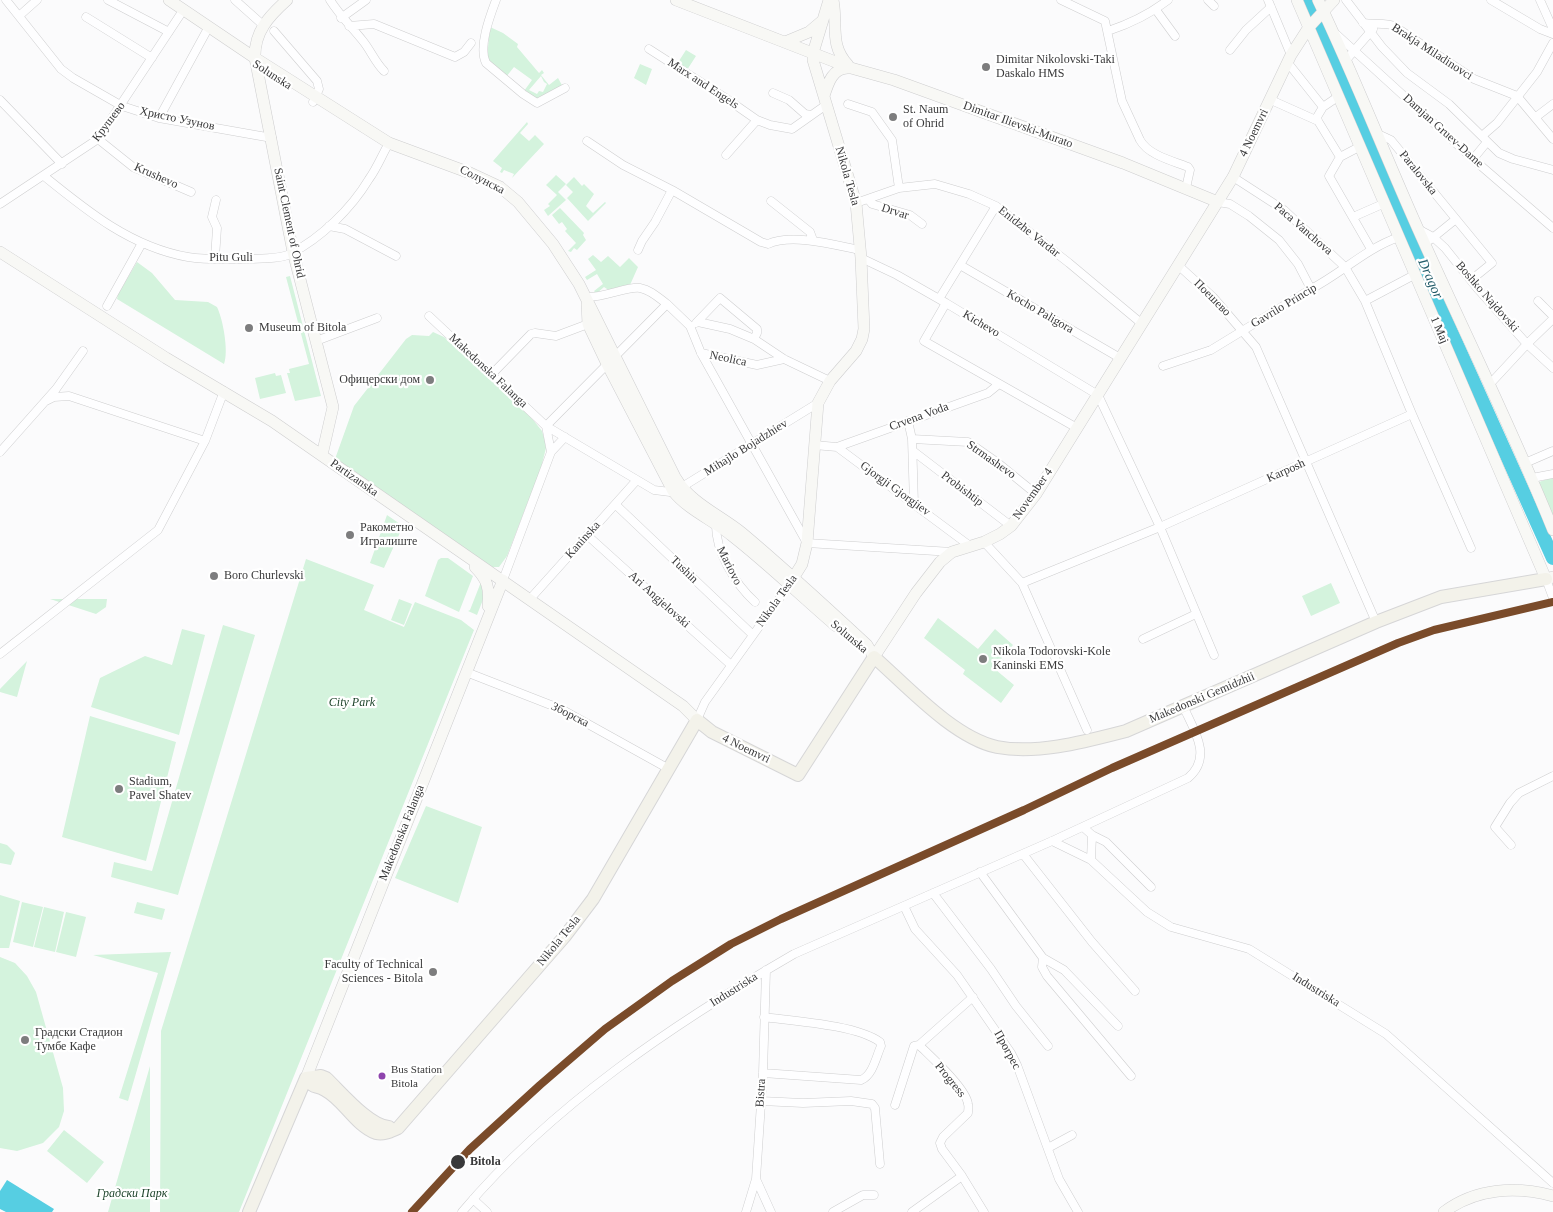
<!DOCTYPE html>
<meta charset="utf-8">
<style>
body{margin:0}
canvas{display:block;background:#fbfbfc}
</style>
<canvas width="1553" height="1212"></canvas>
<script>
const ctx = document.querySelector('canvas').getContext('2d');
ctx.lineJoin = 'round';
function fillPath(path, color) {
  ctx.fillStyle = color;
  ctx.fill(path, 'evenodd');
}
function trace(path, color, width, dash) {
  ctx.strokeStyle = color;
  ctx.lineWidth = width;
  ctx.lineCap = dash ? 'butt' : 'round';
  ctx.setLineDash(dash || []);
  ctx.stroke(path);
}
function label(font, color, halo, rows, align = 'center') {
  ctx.font = font + ' "Times New Roman",serif';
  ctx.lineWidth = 4.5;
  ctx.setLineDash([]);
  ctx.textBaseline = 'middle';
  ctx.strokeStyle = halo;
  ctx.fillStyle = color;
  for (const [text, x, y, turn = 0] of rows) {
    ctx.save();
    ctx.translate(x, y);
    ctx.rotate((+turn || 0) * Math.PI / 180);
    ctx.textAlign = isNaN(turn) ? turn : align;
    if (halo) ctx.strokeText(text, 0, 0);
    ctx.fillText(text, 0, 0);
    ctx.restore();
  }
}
const green = new Path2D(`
 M490,27L503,33L518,44L517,47L539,73L542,70L544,73L541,75L549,85L558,78L563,87L538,100L524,91L532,80L514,67L506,77L487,58ZM541,76L544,82L547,84L543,92L539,91L537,94L529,90Z
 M686,50L696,56L687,70L677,64Z
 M640,64L652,69L646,85L634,78Z
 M527,122L528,124L520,133L529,141L535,135L544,144L512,178L514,174L504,170L502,173L500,172L502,168L493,161Z
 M556,175L566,184L558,192L566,200L548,216L544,210L550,206L548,204L557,195L546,185Z
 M574,177L582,186L584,184L594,194L586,206L593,213L605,202L606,203L588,221L567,198L573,192L566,185Z
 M560,208L584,233L583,235L586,240L577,250L574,248L571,252L568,251L576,243L565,231L567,229L562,222L559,224L552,215Z
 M593,255L601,262L608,256L620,267L629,258L638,267L630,285L610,291L604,287L596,294L594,291L603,284L597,274L587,280L585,277L596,270L588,259Z
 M137,262L152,273L175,300L208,302L217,307C223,319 229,352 224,364L117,299L118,294Z
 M290,276L321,396L295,401L287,373H290L289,369L309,364L286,277Z
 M433,332L444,337L515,400L534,421L542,431L545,441L546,448L541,468L507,556L499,567H491L335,459L354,406L406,339L412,335L429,336Z
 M275,373L276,376L281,375L286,393L260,399L255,378Z
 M1553,477V519L1539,482Z
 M387,515L403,526L384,568L370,563Z
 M441,558H448L473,576L459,612L425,596L438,560Z
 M306,559L374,585L364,610L404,627L415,602L461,620L474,630L239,1212H160L161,1031Z
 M481,582L484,597L477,615L468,611L470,610Z
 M1331,583L1340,603L1311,616L1302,596Z
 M50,599H107L106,607L96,614Z
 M399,599L412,604L404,625L391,620Z
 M938,618L978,649L995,629L1013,645L1001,658L1004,661L996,670L1014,685L1001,703L963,674L965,670L924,638Z
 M223,625L255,635L178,895L111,877L114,862L152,871Z
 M182,629L205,635L179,735L91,707L100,678L145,656L172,665Z
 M27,661L17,697L0,692V689Z
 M90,716L176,742L146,861L62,837Z
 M426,806L482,827L458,903L395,878Z
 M0,843L7,845L15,853L11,865L0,863Z
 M0,895L20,901L9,948H0Z
 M22,902L43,907L33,947L13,942Z
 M137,902L165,909L162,920L134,913Z
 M44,907L64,912L55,952L34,947Z
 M66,912L86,917L76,957L56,952Z
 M171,952L128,1101L119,1098L158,973L93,955Z
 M0,957L15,963L27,976L36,992L63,1088L64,1111L59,1127L43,1143L17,1151L0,1148Z
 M150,1066V1212H108Z
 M64,1130L104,1162L87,1183L47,1151Z`);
const water = new Path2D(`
 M7,1180L54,1209L52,1212H6L0,1209V1191Z`);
const river = new Path2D(`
 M1307,0L1425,274L1553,558`);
const street = new Path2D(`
 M6,0L61,69L73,78L122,106L159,118L272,138
 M108,0L169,32
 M235,0L263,25
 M330,0C341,17 351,26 363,41C371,51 375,62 384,71
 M496,0C490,16 478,47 486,63L523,94L537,103L565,88
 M1061,0L1105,21L1122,101L1140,140C1148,155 1173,161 1188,167L1190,170L1186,188
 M1208,0L1214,6
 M1268,0L1291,55
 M1346,0L1382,47L1407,73L1449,104L1499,153L1513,159L1553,170
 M1491,0L1540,29L1553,34
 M1540,0L1553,29
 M1156,10L1175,36
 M19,16L37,0
 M86,17L152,58
 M341,18L366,0
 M1363,23C1375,25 1384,22 1394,26L1474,79L1517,96L1553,139
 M349,26L374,24L455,57L464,52L471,43
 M274,31L317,81L319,89L313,102
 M1108,31C1129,24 1150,14 1168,0
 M1336,34L1473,159L1553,228
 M649,49L724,97L757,120L770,125L792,129L826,105
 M1230,50L1246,30L1271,7
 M1346,60L1373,29
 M1288,63L1323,107
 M773,93L789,100L805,114L811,115
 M1339,96L1323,107L1317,117L1318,121L1340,157L1329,176L1371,249
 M0,100L62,164
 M1271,100L1318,121
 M848,104L872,112L892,140L899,188
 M1536,117L1553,104
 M159,118L206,32
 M1376,133L1391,140L1492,263L1471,280
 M1482,136L1497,123L1537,72L1553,43
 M98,139L133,167L191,192
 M587,141L623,165L672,190L761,242L768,244C792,233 835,245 860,250
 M726,155L757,120
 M1340,157L1361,146
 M1473,159L1487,142
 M44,176C87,211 131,247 188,257C206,260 226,259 245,259C258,258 277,260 290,254C321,238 351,209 369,179C377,168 382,155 389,143
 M1233,177L1284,210L1345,267L1365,301L1412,414L1471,548
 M868,199L872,204L910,215L922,224
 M771,201L810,232L813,240
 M1218,202L1230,204L1249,216L1279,240L1298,264L1311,289
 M856,203L899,188L935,184L969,194L996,206L1069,263L1141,323
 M0,204L98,139L180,15
 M1353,217L1385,203
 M329,226L345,229L396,256
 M1418,229L1433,237L1445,248L1477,288L1527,344L1553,368
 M1430,240L1456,219
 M638,250L642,241L655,222L672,190
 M215,258L217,228L212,217L216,200
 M861,258L897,275L946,303L1098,395L1160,527L1214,655
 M960,265L1120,358
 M1179,266L1213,297L1256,347L1376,622
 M586,297C603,298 628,286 640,288C651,290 659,298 667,304
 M939,299L996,206
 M1365,301L1416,274
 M1538,301L1553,316
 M946,303L924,341L1077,428
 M107,306L142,243
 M429,316L546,426L654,490L670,492L682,487L818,403
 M698,322L730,329L754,339L784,359L830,381
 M696,323L720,298L757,329V333L754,339
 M316,341L377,318
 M701,353L757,365L784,359
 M1163,366L1211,350L1311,289C1342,273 1365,249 1399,237
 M492,374L531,334L535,333L556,336L588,324
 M1489,385L1527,344L1553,319
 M46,401L54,397L69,396L205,441
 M908,421L912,439L914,504
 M912,439L968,442L998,463L1036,494
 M814,445L837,447L970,546
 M837,447L988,393L999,384
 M913,451L1011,526
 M0,452L56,389L83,351
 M551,452L546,426L667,304L690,326L701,353L807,543L952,552
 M1525,463L1553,451
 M1532,478L1553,474
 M616,505L753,635
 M716,523C715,551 735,584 755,602
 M587,535L731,665
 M984,542L1022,583L1087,730
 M1546,579L1553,598
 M503,580L551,452L565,437
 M1022,583L1160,527L1412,414
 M530,599L636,481
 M1143,639L1196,614
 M0,654L158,530L205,441L224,391
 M466,672L561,709L669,769
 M697,720L705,702L789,585
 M1083,827L1092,835L1106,842L1151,887
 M1052,841L1091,860L1147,912L1171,927L1249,949L1386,1034L1553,1183
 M1511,845L1495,827L1510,803L1519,793L1553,776
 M1023,854L1092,942L1135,991
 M1091,860L1092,835
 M980,872L1043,958L1064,970L1118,1026
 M933,893L991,969L1016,1006L1048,1046
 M904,906L915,929L957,975L1011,1053L1017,1065L1059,1179L1078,1212
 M1043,958L1042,967L1047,976L1131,1076
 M766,970L763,1073L756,1179L771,1212
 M763,1073L861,1080C873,1075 876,1057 881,1046L880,1042C857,1025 794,1021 764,1017
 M761,1101L803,1103L851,1101L872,1104L875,1108L880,1164
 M895,1105L914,1046L919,1045
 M1048,1148L1072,1135
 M962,1176L984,1212
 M473,1199L487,1212
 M462,1212C552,1105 675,1023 794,954L1052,841L1188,778C1213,757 1194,730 1183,706
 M746,1212L756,1179
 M833,1212L863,1195H874
 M912,1212L962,1176L942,1149L940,1143L943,1137L968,1113C968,1110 969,1107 968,1104C966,1088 931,1057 919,1045L973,997`);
const secondary = new Path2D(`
 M169,0L255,58L389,143L470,173L500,187L518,202L553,244L579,284L675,477C690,503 720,515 742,533C785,569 826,607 867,645L874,657
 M287,0C269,16 254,32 255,58L293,252L333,407L322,455
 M676,0L851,68L894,80L1123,163L1218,202
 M833,0C838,25 829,45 848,65
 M1297,0L1546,579L1553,577
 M1318,0C1354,75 1384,153 1418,229C1463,330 1512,428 1553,530
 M785,42L809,32L822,21
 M824,96C828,83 833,67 849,68
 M0,252L166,358L272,421L683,706L697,720
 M587,304L588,324L607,364L673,491C688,510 713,520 731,535C767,563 801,596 836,626
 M475,567C487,579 490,588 488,606
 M789,585L802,564L807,543L818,403L830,381L856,351L862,339L864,329L861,258L856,203L813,60V53L829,0
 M874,657L916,593L940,562L952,552L984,542L1000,534L1011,526L1036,494L1233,177L1291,55L1309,27L1334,0
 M306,1078L503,580
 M1444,1212C1476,1188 1516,1186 1553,1196`);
const primary = new Path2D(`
 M306,1078C315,1090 314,1084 325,1090C344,1100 355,1125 376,1133C384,1135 391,1131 398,1128L565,936L593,899L697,720L712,732L798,775L874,657C907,686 954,738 997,747C1037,755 1087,741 1126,731L1376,622L1441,597L1546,579
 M306,1078L321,1076L326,1078C341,1092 369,1126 389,1127
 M249,1212L306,1078`);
const rail1 = new Path2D(`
 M412,1212L470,1149L540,1085L605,1029L672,981L731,944L781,919L1024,810L1112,768L1398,643L1434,630L1553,602`);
const markers = [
 [986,67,5,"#7d7d7e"],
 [893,117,5,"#7d7d7e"],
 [249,328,5,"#7d7d7e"],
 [430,380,5,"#7d7d7e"],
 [350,535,5,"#7d7d7e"],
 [214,576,5,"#7d7d7e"],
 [983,659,5,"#7d7d7e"],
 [119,789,5,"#7d7d7e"],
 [433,972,5,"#7d7d7e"],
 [25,1040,5,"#7d7d7e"],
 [382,1076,4.5,"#8e44ad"],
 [458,1162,8,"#39393a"]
];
const busNames = [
 ["Bus Station",391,1070],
 ["Bitola",391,1084]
];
const streetNames = [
 ["Brakja Miladinovci",1432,52,33],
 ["Solunska",272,75,33],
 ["Marx and Engels",703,84,33],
 ["Христо Узунов",177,119,12],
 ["Крушево",109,122,-53],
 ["Dimitar Ilievski-Murato",1018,125,20],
 ["Damjan Gruev-Dame",1443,131,42],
 ["4 Noemvri",1254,133,-64],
 ["Paralovska",1418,173,51],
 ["Krushevo",156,176,24],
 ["Nikola Tesla",847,176,74],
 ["Солунска",482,180,27],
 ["Drvar",895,212,18],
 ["Saint Clement of Ohrid",289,223,78],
 ["Paca Vanchova",1303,229,41],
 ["Enidzhe Vardar",1029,232,38],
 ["Pitu Guli",231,258],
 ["Boshko Najdovski",1487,297,49],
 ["Поешево",1212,298,45],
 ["Gavrilo Princip",1284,306,-31],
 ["Kocho Paligora",1040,312,30],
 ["Kichevo",981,324,31],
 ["1 Maj",1439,330,67],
 ["Neolica",728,359,12],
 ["Makedonska Falanga",488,371,43],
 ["Crvena Voda",919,417,-20],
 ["Mihajlo Bojadzhiev",746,448,-32],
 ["Strmashevo",991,460,35],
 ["Karposh",1286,471,-24],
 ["Partizanska",354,478,35],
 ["Gjorgji Gjorgjiev",895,489,36],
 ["Probishtip",962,489,37],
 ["November 4",1033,494,-55],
 ["Kaninska",583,540,-48],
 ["Mariovo",729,566,63],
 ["Tushin",684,570,44],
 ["Ari Angjelovski",659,600,42],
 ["Nikola Tesla",777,601,-54],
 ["Solunska",849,637,40],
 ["Makedonski Gemidzhii",1202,698,-23],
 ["Зборска",570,715,27],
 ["4 Noemvri",746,749,26],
 ["Makedonska Falanga",402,833,-68],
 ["Nikola Tesla",559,941,-51],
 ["Industriska",734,990,-32],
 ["Industriska",1316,990,32],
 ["Прогрес",1007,1050,61],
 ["Progress",950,1080,51],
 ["Bistra",761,1093,-86]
];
const poiNames = [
 ["Dimitar Nikolovski-Taki",996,60],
 ["Daskalo HMS",996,74],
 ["St. Naum",903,110],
 ["of Ohrid",903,124],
 ["Museum of Bitola",259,328],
 ["Офицерски дом",420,380,"right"],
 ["Ракометно",360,528],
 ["Игралиште",360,542],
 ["Boro Churlevski",224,576],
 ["Nikola Todorovski-Kole",993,652],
 ["Kaninski EMS",993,666],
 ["Stadium,",129,782],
 ["Pavel Shatev",129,796],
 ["Faculty of Technical",423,965,"right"],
 ["Sciences - Bitola",423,979,"right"],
 ["Градски Стадион",35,1033],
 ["Тумбе Кафе",35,1047]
];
const parkNames = [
 ["City Park",352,703],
 ["Градски Парк",132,1194]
];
const stopNames = [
 ["Bitola",470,1162]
];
const waterNames = [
 ["Dragor",1430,279,66]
];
fillPath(green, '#d4f3dd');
fillPath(water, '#56cee2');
trace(river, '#56cee2', 14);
trace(street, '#cececf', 9);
trace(secondary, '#cececf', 12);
trace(primary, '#d6d6d7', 14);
trace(street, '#fefeff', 8);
trace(secondary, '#f8f8f5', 11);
trace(primary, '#f3f2ea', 12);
trace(rail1, '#7a4b2a', 8);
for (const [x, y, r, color] of markers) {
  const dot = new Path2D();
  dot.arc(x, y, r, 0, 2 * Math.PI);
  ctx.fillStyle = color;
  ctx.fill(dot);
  trace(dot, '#fff', 2);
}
label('11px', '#39393a', '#fff', busNames, 'left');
label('12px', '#39393a', '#fff', streetNames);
label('12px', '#39393a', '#fff', poiNames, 'left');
label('italic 12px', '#1f452c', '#fff', parkNames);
label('bold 12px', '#39393a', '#fff', stopNames, 'left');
label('italic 14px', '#235c69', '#fff', waterNames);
</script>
